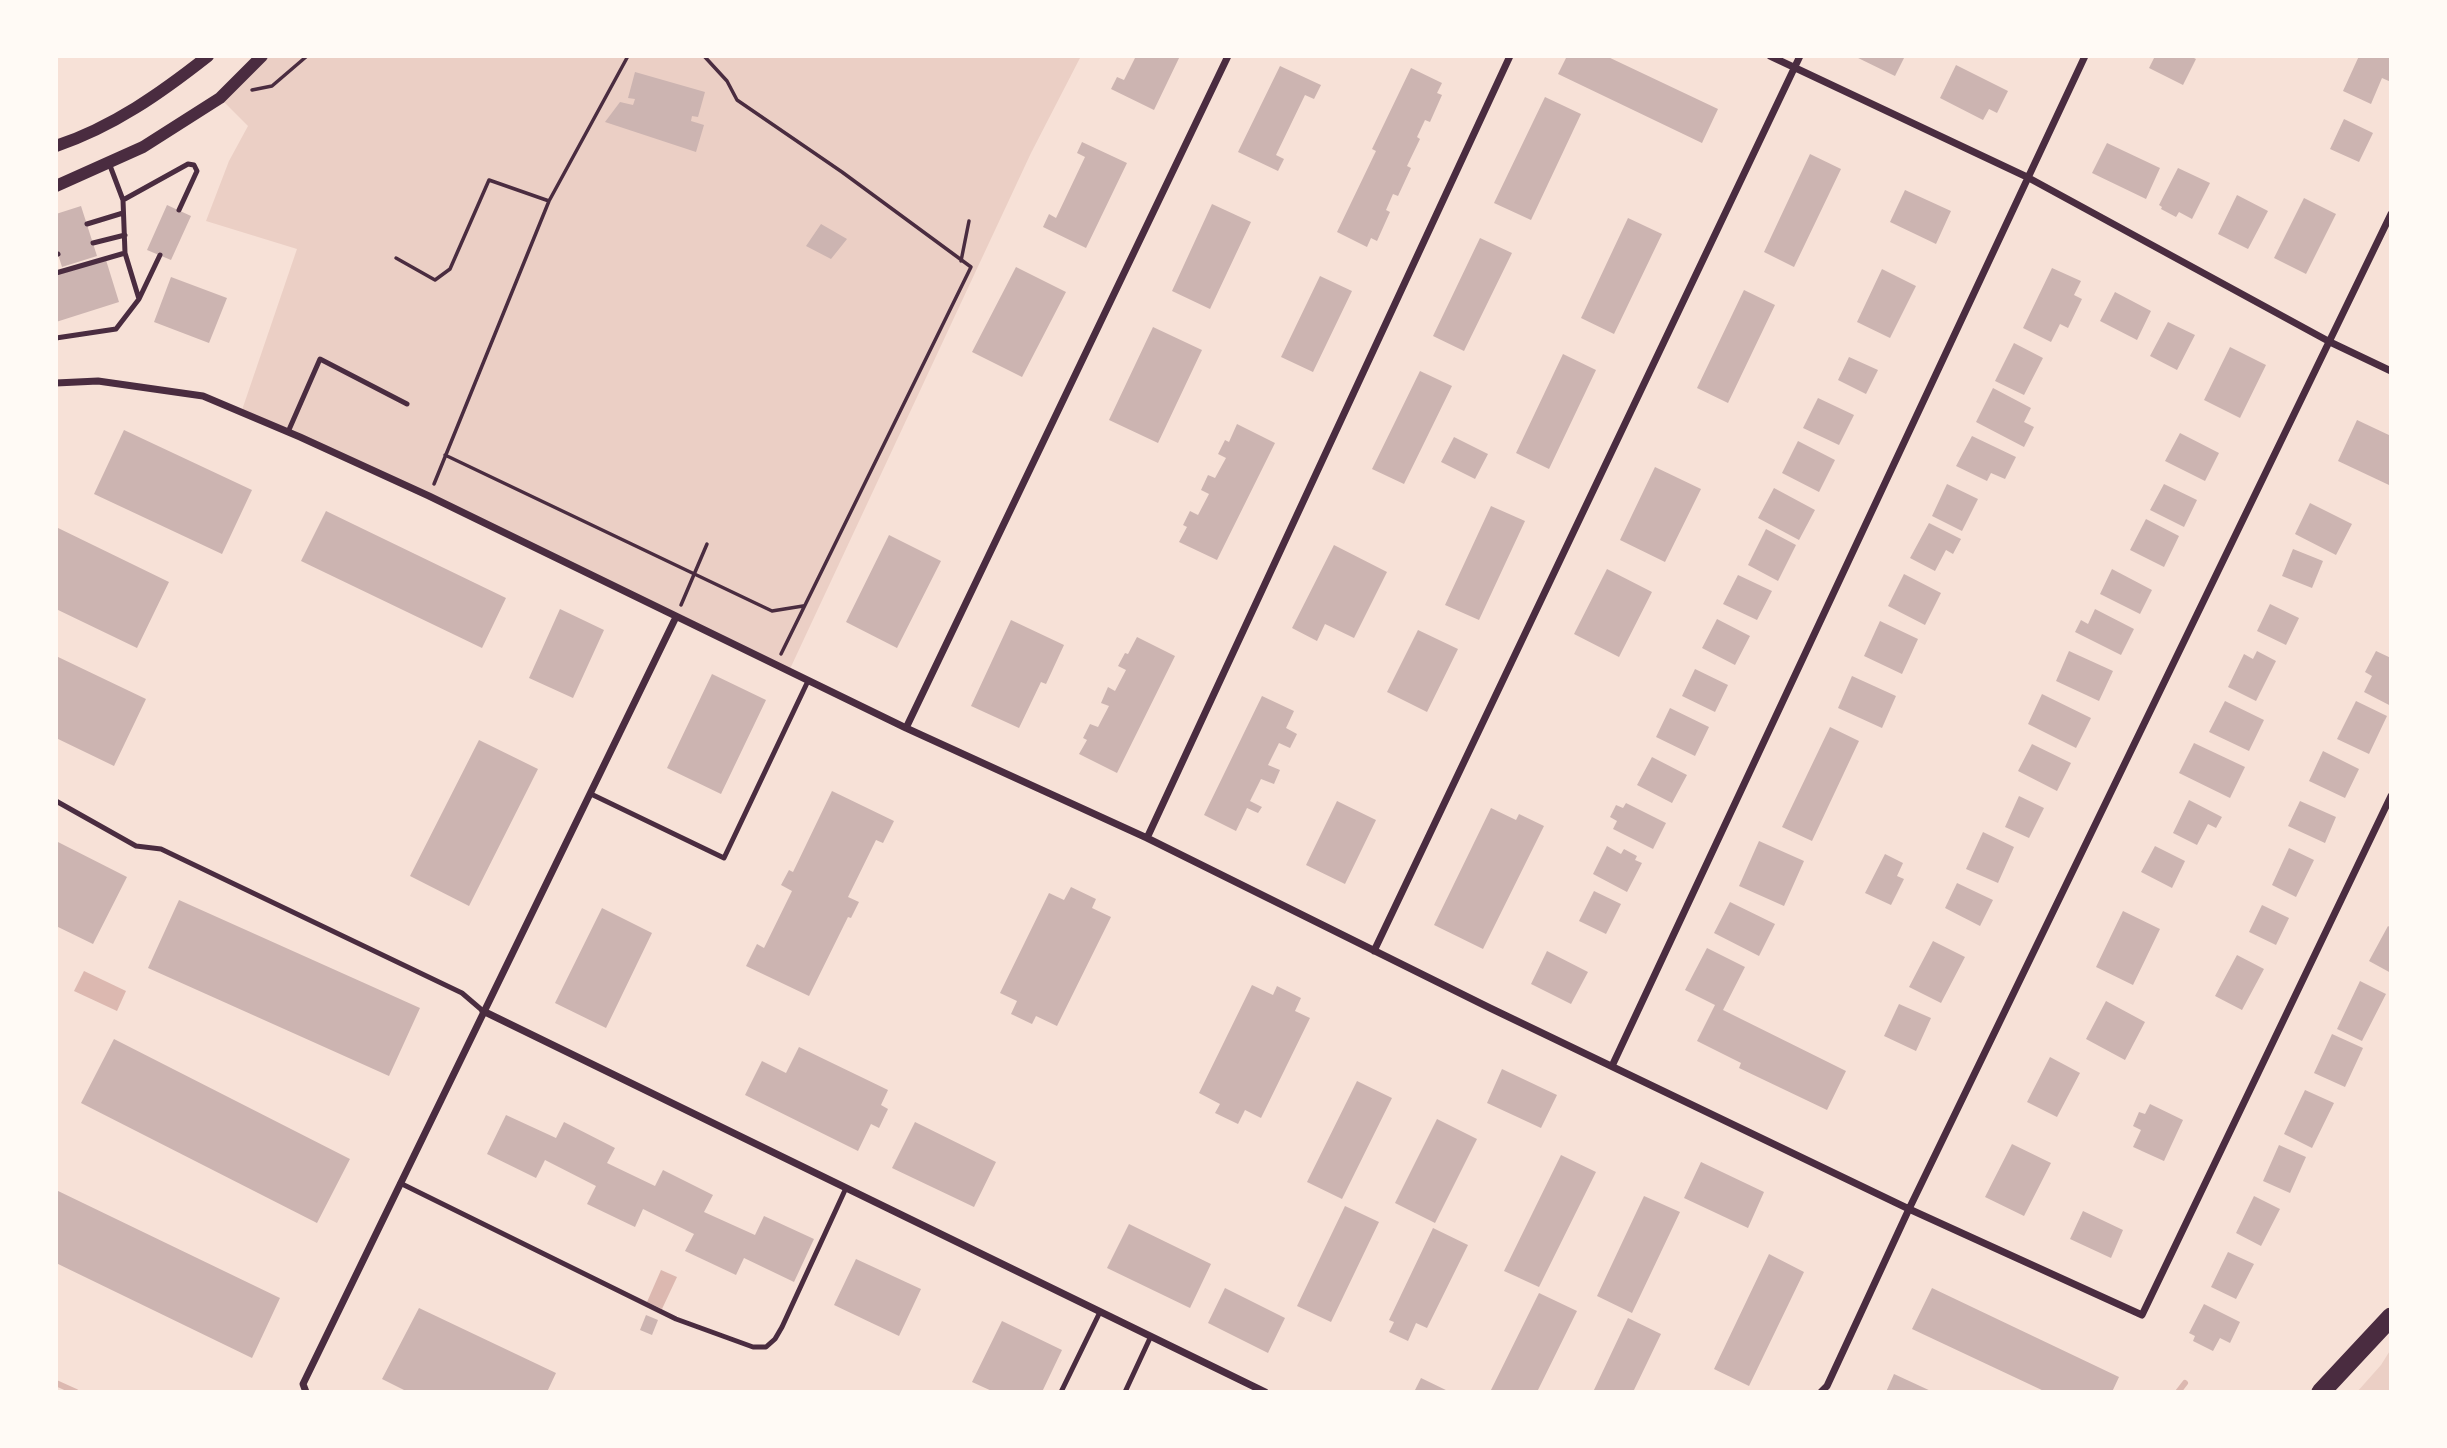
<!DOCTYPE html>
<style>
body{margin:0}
#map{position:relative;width:2447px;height:1448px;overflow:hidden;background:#f7e1d7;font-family:Raleway,sans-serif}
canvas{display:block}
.frame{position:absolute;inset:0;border:58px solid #fffaf5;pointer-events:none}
</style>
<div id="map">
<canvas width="2447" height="1448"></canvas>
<div class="frame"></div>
</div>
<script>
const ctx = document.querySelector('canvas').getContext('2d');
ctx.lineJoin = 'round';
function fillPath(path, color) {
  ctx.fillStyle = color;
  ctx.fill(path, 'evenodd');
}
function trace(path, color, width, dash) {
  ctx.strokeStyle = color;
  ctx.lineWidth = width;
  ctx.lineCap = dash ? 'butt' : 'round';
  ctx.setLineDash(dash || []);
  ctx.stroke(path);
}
const green = new Path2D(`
 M262,56H1081L1031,153L789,671L429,496L241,413L297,249L206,221L229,161L248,126L220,98Z
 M2391,1349V1392H2357L2381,1365Z`);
const water = new Path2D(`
 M84,971L126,991L117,1011L74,991Z
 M661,1270L677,1277L662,1309L647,1302Z`);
const stream = new Path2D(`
 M56,1383L76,1392
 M2178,1392L2185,1383`);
const building = new Path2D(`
 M1136,56H1180L1154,110L1111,89L1117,77L1124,80Z
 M1567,56H1606L1718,109L1702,143L1558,74Z
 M1854,56H1905L1895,76Z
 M2155,56H2190L2196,59L2183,85L2149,68Z
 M2359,56H2391V82L2382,78L2371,104L2343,91Z
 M1956,65L2008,91L1997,113L1989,109L1983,120L1940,98Z
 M1280,66L1321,85L1314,99L1305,95L1276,155L1284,159L1278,171L1238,152Z
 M1411,68L1442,83L1437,93L1442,95L1430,122L1425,120L1417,137L1420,139L1407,166L1411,168L1398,196L1393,194L1386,210L1390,212L1377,241L1371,238L1367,247L1337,232L1376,151L1372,149Z
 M635,72L705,92L698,117L692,116L691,121L704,125L696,152L605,122L620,102L633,105L635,99L628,98Z
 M1545,97L1581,114L1531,220L1494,203Z
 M2344,119L2373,133L2359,162L2330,149Z
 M1082,142L1127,163L1086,248L1043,227L1049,214L1056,218L1085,157L1077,153Z
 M2107,143L2160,168L2146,199L2092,173Z
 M1810,154L1841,169L1794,267L1764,252Z
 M2178,168L2210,183L2192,219L2179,212L2176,217L2161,209L2162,207L2159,205Z
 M1905,190L1951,211L1936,244L1890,222Z
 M2237,195L2268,211L2248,249L2218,234Z
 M2304,198L2336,214L2306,274L2274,258Z
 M1212,204L1251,222L1210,309L1172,291Z
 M167,205L191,216L171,260L147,250Z
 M81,206L97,256L62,267L56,248V214Z
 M1628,218L1662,234L1614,334L1581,318Z
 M821,224L847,239L831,259L806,246Z
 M1480,238L1512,253L1464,351L1433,336Z
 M106,260L119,302L56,322V275Z
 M1016,267L1066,292L1022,377L972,352Z
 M2052,268L2081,281L2074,295L2082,299L2068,328L2060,324L2051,342L2023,328Z
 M1882,269L1916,286L1890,338L1857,322Z
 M1320,276L1352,291L1313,372L1281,357Z
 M171,277L227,298L209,343L154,322Z
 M1744,290L1775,305L1728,403L1697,388Z
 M2115,292L2151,311L2137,340L2100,321Z
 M2168,322L2195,335L2177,370L2150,356Z
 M1153,327L1202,350L1158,443L1109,420Z
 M2014,343L2043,358L2024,395L1995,381Z
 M2230,347L2266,365L2240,418L2204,400Z
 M1563,354L1596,370L1549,469L1516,453Z
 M1849,357L1878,370L1866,394L1838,380Z
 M1420,371L1452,386L1404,484L1372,469Z
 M1993,388L2031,408L2024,422L2034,427L2024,447L1976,422Z
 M1818,398L1854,415L1839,445L1803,428Z
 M2357,420L2391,436V480L2389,485L2338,461Z
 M1237,424L1275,443L1217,560L1179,542L1187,527L1183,525L1190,511L1198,515L1209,494L1201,490L1208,475L1215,478L1226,458L1218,454L1225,440L1229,442Z
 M124,430L252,490L222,554L94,494Z
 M2180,433L2219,453L2205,481L2165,461Z
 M1972,436L2016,457L2005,479L1991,473L1987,481L1956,466Z
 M1454,437L1488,454L1475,479L1441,462Z
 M1798,441L1835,460L1819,492L1782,473Z
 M1655,467L1701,489L1665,562L1620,540Z
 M1947,484L1978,499L1962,531L1932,516Z
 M2164,484L2197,500L2184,527L2150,510Z
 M1774,488L1815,510L1799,540L1758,518Z
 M2310,503L2352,524L2336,555L2295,534Z
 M1491,506L1525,521L1479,620L1445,605Z
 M326,511L506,598L482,648L301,561Z
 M2146,519L2179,536L2164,567L2130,550Z
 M1929,523L1961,539L1953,554L1946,550L1935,571L1910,558Z
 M56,527L169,582L137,648L56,609Z
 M1766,529L1796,545L1778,581L1748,565Z
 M889,535L941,561L897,648L846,622Z
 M1334,545L1387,572L1354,638L1325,624L1317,641L1292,628Z
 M2293,549L2323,561L2312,588L2282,576Z
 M1607,569L1652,592L1619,657L1574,634Z
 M2112,569L2152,590L2140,614L2100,594Z
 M1904,574L1941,593L1925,625L1888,606Z
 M1738,575L1772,591L1757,620L1723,604Z
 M2270,604L2299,618L2286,645L2257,631Z
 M560,609L604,630L573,698L529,678Z
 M2095,609L2134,629L2121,655L2075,632L2081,620L2088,624Z
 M1717,619L1750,636L1735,665L1702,648Z
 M1011,620L1064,645L1046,684L1041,682L1019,728L971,706Z
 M1880,621L1918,639L1902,674L1864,656Z
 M1418,630L1458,649L1427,712L1387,692Z
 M1137,637L1175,656L1117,773L1079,754L1087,740L1083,738L1090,724L1098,727L1109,706L1101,703L1108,687L1115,691L1126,670L1118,666L1125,653L1128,654Z
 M2069,651L2113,671L2099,701L2056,681Z
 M2257,651L2276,661L2256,701L2228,687L2244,654L2253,659Z
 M2376,651L2391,658V706L2364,692L2372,676L2365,672Z
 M56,656L146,699L114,766L56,738Z
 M1695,669L1728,685L1715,712L1682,696Z
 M712,674L766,700L721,794L667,768Z
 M1852,676L1896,696L1882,728L1838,708Z
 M2042,694L2091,718L2076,748L2028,724Z
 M1262,696L1294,711L1286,728L1297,734L1290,748L1279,743L1268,765L1280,770L1274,784L1261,779L1250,801L1262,807L1258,813L1247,808L1236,831L1204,815Z
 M2225,701L2264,720L2249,751L2209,732Z
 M2356,701L2387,716L2369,754L2337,739Z
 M1670,708L1709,727L1695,756L1656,737Z
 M1830,727L1859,741L1812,841L1782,827Z
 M479,740L538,769L469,906L410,876Z
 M2194,743L2245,767L2230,798L2179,773Z
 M2032,744L2071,763L2057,791L2018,771Z
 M2323,751L2359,769L2345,798L2309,781Z
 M1652,757L1687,775L1672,803L1637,785Z
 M832,791L894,821L883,843L876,840L848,897L859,902L851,918L848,917L809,996L746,966L757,944L764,948L792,891L781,885L789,870L793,872Z
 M2019,796L2044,808L2029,838L2005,827Z
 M2189,800L2222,817L2216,828L2208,824L2197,845L2173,833Z
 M1337,801L1376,820L1345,884L1306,865Z
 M2300,801L2336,817L2325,843L2288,826Z
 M1626,803L1666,823L1653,849L1613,829L1617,821L1610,817L1616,805L1623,808Z
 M1491,808L1516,820L1519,814L1544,826L1483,949L1434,925Z
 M1983,832L2014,847L1998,883L1966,869Z
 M56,841L127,877L93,944L56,926Z
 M1759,841L1804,861L1784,906L1739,886Z
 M1607,846L1621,854L1624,849L1637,856L1635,860L1642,863L1627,892L1593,874Z
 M2155,846L2185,861L2172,888L2141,872Z
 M2289,848L2314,860L2296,897L2272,885Z
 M1885,854L1903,863L1897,876L1904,879L1891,905L1865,893Z
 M1957,883L1993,900L1980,926L1945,908Z
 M1071,887L1096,899L1092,908L1111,917L1057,1026L1036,1016L1032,1024L1011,1014L1017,1001L1000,993L1049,893L1064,900Z
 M1594,891L1621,904L1606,934L1579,921Z
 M179,900L420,1008L389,1076L148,968Z
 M1730,902L1775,924L1759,956L1714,933Z
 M2262,905L2289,918L2276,945L2249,932Z
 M602,908L652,933L606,1028L555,1003Z
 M2123,911L2160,929L2133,985L2096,967Z
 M2388,926L2391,928V973L2369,961Z
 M1933,941L1965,957L1941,1003L1909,987Z
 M1707,948L1745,967L1723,1010L1846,1071L1827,1110L1739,1068L1741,1063L1697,1041L1715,1005L1685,990Z
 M1547,951L1588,972L1571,1004L1531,984Z
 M2237,955L2264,969L2242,1010L2215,996Z
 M2360,981L2386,994L2362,1041L2337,1029Z
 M1252,985L1273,995L1277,986L1301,998L1295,1011L1310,1018L1261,1118L1245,1110L1238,1124L1215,1113L1220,1104L1199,1093Z
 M2106,1001L2145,1022L2125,1060L2086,1039Z
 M1899,1004L1931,1018L1916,1051L1884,1036Z
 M2332,1034L2363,1048L2345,1087L2314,1073Z
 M114,1039L350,1159L317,1223L81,1103Z
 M799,1047L888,1090L881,1105L888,1109L879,1128L871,1124L858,1151L745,1095L762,1061L786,1073Z
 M2050,1057L2080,1073L2057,1117L2027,1102Z
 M1502,1069L1557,1095L1541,1128L1487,1103Z
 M1357,1081L1392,1098L1342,1199L1307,1182Z
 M2305,1090L2334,1103L2312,1148L2284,1134Z
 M2150,1104L2183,1120L2164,1161L2133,1147L2141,1130L2133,1126L2139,1112L2145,1114Z
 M506,1115L556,1138L564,1122L615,1148L607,1163L655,1186L663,1170L713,1195L704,1212L755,1235L764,1216L814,1239L794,1282L744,1258L736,1275L685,1251L694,1234L643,1209L635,1227L587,1204L596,1186L545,1160L536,1178L487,1154Z
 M1437,1119L1477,1139L1435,1223L1395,1203Z
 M915,1122L996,1162L974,1207L892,1168Z
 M2012,1144L2051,1163L2024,1216L1985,1197Z
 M2279,1145L2306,1157L2290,1193L2263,1181Z
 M1561,1155L1596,1172L1539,1287L1504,1271Z
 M1701,1162L1764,1192L1748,1228L1684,1198Z
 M56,1190L280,1298L252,1358L56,1263Z
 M1644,1196L1680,1212L1632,1313L1597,1296Z
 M2254,1196L2280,1209L2261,1246L2236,1233Z
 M1345,1206L1379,1222L1331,1322L1297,1306Z
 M2083,1211L2123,1230L2111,1258L2070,1239Z
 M1129,1224L1211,1264L1190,1308L1107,1268Z
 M1433,1228L1468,1245L1427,1328L1416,1323L1408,1341L1389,1332L1394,1322L1389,1320Z
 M2228,1252L2254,1264L2236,1299L2211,1287Z
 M1769,1254L1804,1272L1749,1386L1714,1369Z
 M856,1259L921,1289L899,1336L834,1305Z
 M1225,1288L1285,1318L1268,1353L1208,1323Z
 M1932,1288L2119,1377L2112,1392H2046L1912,1329Z
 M1539,1293L1577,1311L1537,1392H1490Z
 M2204,1304L2240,1322L2230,1343L2220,1338L2213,1351L2193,1341L2195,1336L2189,1333Z
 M419,1308L556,1373L547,1392H408L382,1379Z
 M646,1315L658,1320L652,1335L640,1330Z
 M1628,1318L1661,1334L1633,1392H1593Z
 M1002,1321L1062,1350L1042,1392H994L972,1382Z
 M1894,1374L1933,1392H1886Z
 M1421,1378L1450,1392H1414Z`);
const path = new Path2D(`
 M704,56L727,81L737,100L842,172L971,267L781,654
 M252,90L272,86L307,56
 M396,258L435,280L450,269L489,180L549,201
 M961,261L969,221
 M445,455L772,611L803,606
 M434,484L549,201L628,56
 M681,605L707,544`);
const service = new Path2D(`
 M123,200L188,164L194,165L197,171L179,210
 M87,224L123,213
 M93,243L125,235
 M56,255L58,254
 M56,273L125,253L123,200L109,163
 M139,299L160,255
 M56,338L116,329L139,299L125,253
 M288,432L320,359L407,404
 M591,794L724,858L808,681
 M56,801L136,846L161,849L462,993L483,1011
 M400,1183L676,1319L753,1347H766L775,1339L782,1327L846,1188
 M1061,1392L1100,1312
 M1125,1392L1151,1336`);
const minor = new Path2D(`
 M1770,56L2027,177L2330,342L2391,371
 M56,383L98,381L203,396L300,437L429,496L906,728L1147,838L1490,1008L1909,1209L2142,1315L2391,796
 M906,728L1228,56
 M1147,838L1510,56
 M1374,951L1800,56
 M483,1011L1265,1392
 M1612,1066L2085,56
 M306,1392L303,1384L676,617
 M1821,1392L1827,1386L1909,1209L2391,214`);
const tertiary = new Path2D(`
 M56,146C113,127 161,93 208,56
 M56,186L143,147L220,98L262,56`);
const motorway = new Path2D(`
 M2321,1392L2391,1317`);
fillPath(green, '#ebcfc5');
fillPath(water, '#dcb8b0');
trace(stream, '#dcb8b0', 6);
fillPath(building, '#ccb4b1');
trace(path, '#4a2c40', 3.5);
trace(service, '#4a2c40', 5);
trace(minor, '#4a2c40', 7);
trace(tertiary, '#4a2c40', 12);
trace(motorway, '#4a2c40', 19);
</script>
